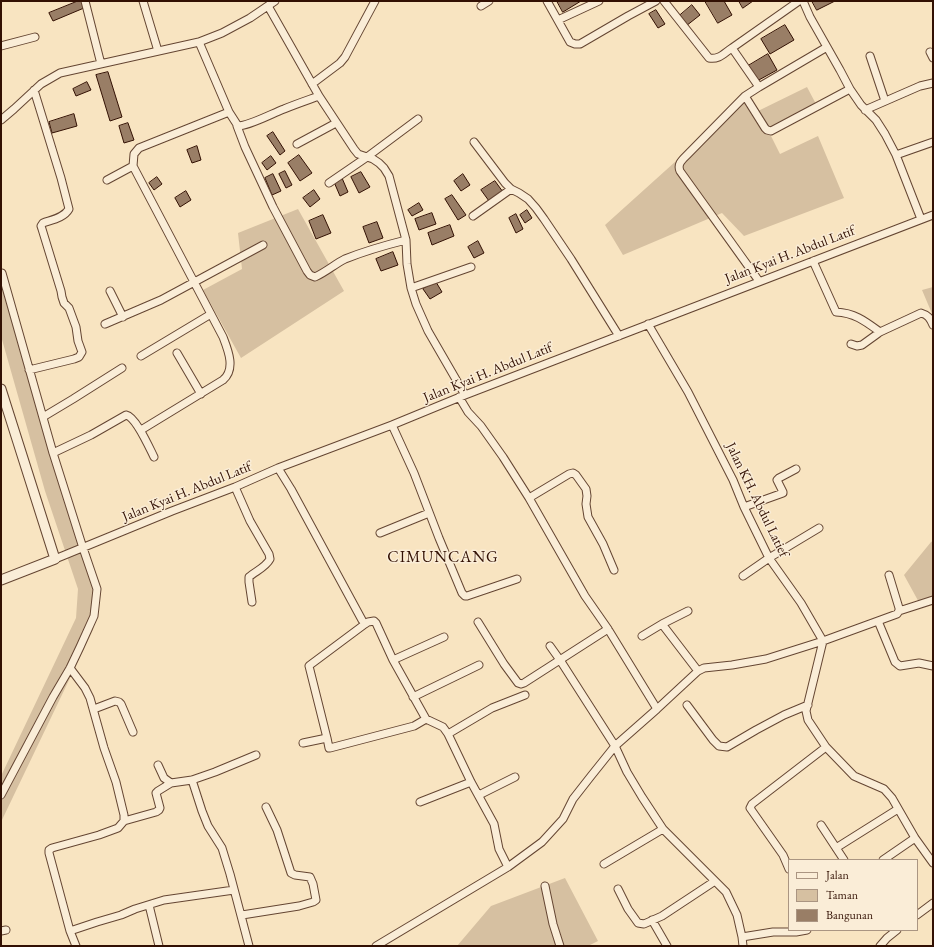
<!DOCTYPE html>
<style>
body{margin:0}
#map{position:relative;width:934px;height:947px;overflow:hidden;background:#f8e4c1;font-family:"EB Garamond",serif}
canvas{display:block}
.frame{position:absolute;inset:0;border:2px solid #321003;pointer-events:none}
.legend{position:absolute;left:788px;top:859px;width:130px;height:72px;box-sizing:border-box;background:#faedd7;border:1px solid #aa9582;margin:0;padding:5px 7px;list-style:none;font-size:12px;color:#321003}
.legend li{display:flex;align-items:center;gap:8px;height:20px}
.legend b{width:20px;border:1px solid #aa9582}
</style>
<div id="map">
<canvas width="934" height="947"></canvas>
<div class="frame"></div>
<ul class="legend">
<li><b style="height:5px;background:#faedd7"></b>Jalan</li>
<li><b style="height:11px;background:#d6c0a1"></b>Taman</li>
<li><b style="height:11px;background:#997e66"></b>Bangunan</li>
</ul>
</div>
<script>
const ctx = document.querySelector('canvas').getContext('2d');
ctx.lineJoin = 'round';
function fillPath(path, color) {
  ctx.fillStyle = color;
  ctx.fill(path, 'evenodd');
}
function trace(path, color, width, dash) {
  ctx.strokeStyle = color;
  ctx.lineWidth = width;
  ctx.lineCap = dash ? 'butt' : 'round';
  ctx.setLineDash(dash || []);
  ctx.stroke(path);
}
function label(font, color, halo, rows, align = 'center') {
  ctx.font = font + ' "EB Garamond",serif';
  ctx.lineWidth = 3;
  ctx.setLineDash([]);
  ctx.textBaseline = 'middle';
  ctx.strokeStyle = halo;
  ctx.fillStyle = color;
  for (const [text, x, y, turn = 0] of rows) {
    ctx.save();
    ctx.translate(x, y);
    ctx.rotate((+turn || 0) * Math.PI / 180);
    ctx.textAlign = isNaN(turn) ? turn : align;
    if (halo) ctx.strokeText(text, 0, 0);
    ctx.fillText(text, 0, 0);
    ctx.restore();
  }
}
const green = new Path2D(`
 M807,87L816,104L769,132L780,154L818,136L844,198L744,236L722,213L623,255L605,225L746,98L758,111Z
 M298,209L344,291L241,358L203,290L242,269L238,233Z
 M1,267L62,489L99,588L93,630L1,822V776L76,618L78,589L45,491L1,336Z
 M933,287V316L922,290Z
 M933,541V601L921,606L904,575L931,542Z
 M565,878L598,941L588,946H457L491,906Z`);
const building = new Path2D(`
 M78,1H81L84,8L53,21L49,13Z
 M557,1H581L563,12Z
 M705,1H724L732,15L718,23Z
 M739,1H753L743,8Z
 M812,1H835L817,10Z
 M692,5L700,15L686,26L678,17Z
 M656,10L665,24L658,28L649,14Z
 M785,25L794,40L770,54L761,39Z
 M768,54L777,70L757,81L748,66Z
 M108,72L122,117L110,121L96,75Z
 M87,82L91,90L76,96L73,89Z
 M74,114L77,126L52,133L49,122Z
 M128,123L134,140L124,143L119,126Z
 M273,132L285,151L280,155L267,136Z
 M197,146L201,160L192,163L187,150Z
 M299,155L312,173L300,181L288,163Z
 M271,156L276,163L267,170L262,163Z
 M285,171L292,185L286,188L279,174Z
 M361,172L370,187L359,193L351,177Z
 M273,174L281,191L272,195L265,178Z
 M463,174L470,185L461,191L454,181Z
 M157,177L162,184L154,190L149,183Z
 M342,178L348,192L340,196L334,182Z
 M495,181L503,192L489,201L481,190Z
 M314,190L320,199L310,207L303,198Z
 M186,191L191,200L180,207L175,198Z
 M452,195L466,215L458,220L445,199Z
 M419,203L423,210L412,216L408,210Z
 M527,210L532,218L525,223L520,215Z
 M432,213L436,224L419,230L415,219Z
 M516,214L523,229L516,233L509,218Z
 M323,215L331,233L316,239L309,221Z
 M377,222L383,238L369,243L363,227Z
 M450,225L454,236L432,245L428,233Z
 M478,241L484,253L474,258L468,247Z
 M393,252L398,265L381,271L376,259Z
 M436,282L442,292L430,299L423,289Z`);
const minor = new Path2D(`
 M85,1L101,64
 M143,1L158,51
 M547,1L570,42L575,44H580L628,16L656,1
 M664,1L709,58C719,60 724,53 732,48
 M803,1L810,17L840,70L850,89L861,105L876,120L885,134L896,155L921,219
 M268,6L319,96L354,149L358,154L373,159L379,163L384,168L389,176L406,240L407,264L411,288L416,304L428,331L465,395
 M481,6L489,1
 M558,20L599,1
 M199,42L222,33L250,18L275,1
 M1,46L35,37
 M930,52L933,58
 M870,56L885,101
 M312,84L340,63L345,57L375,1
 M759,87L827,47
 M745,96L765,128L767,130L771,131L850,89
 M865,110L920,86L933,83
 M1,120L14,109L41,84L60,73L199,42L229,112L238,126C249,126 273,113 284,109C296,104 308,100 319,96
 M237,126L245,147L273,207L307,271L310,275L315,277C326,272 335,264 345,259C365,251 386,245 406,240
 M474,142L505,183L511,189L519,193L528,199L536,208L544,219L571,259L619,336
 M297,144L336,123
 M896,155L933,142
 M133,166L223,337C228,350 236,369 223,380L141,430
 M107,180L133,166L134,154L139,148L229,112
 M329,183L367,157L418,119
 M473,216L511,189
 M813,261L836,312C855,313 865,321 880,332
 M759,281L680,171C677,164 682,160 687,155L745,96L759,87L732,48L799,1
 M411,288L471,267
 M110,291L123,317
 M105,324L161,300L263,245
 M851,344L857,346L862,345L880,332L921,313C928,315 930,318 933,325
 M177,353L201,394
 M141,356L211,314
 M29,370L74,359L79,357L82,352L78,341L76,327L69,308L64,303L62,297L61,291L42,229L41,226L43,223C51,220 64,218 69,209L61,178L34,90
 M459,397L468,412L481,426L503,457L529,498L585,596L608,629L657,709
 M43,417L73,399L122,368
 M392,425L414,473L439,538L462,593L465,596H467L517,579
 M53,453L91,435L126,415C136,417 149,447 154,457
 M278,468L291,489L362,620L365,624L368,622L374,621L376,623L393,660L426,719L443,727L448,734L471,782L494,824L499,849L508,867
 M235,487L250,521L269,554L270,559C266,567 256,571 249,577V582L252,602
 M529,498L569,474L573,473L576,475L586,489L587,496L586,504L588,517L603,544L614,570
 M744,507L783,493V492L777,480L779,478L796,469
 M380,533L429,513
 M55,559L172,511L235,487L278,468L392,425L465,395L933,215
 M889,575L899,608V611L897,614L823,641L815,674L806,711L808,720L826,747L854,776L884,789L892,798L915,838L933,863
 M743,576L769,558L819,528
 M899,611L933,600
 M878,621L895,662L900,666L919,663L933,666
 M478,622L504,664L518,683L521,684L524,683L608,629
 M662,624L698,671
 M642,636L662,624L688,611
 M550,646L560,660L615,746L627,772L642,797L663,829L726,892L737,915L742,937L743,946
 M393,660L444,637
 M70,668L85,688L90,698L104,748L116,782L124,815V821L118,828L99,835L52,848L49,850V853L70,931L76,946
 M413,697L479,665
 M687,705L713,740L719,746L727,747L756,730L784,715L808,705
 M94,709L115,701L119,702L121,704L133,732
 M448,734L492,708L525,695
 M327,738L309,666L310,665L365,624
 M303,743L327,738L329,748H330L414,726L426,719
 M158,765L164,778L171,783L192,780L215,772L256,755
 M192,780L202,811L208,826L222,848L230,874L249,946
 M1,795L53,697L70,668L80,647L94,616L97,589L83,548L53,453L2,273
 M479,795L515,777
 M420,802L471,782
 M124,821L156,812L159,810L160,808L156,793L158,791L171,783
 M821,825L844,860
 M836,848L898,809
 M883,860L915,838
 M604,864L663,829
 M789,869L783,855L750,808L752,804L826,747
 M545,886L553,924L560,946
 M618,889L628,909L638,923L644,924L662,916L715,881
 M149,905L159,946
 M242,915L299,906L313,902L316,900L313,884L310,877L295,875L291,873L277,830L266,807
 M917,915L933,903
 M652,920L667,946
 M1,931L6,930
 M70,931L97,922L121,915L135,909L164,900L234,890
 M742,937L773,932H796L807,930
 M376,946L508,867L542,842L563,819L573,799L591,776L615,746L657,709L698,671L704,668L732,665L766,659L823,641L801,603L769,558L744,507L733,480L688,392L648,324
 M880,946L887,938L897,930`);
const tertiary = new Path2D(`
 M1,389L55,559L1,580`);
const streetNames = [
 ["Jalan Kyai H. Abdul Latif",790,255,-21],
 ["Jalan Kyai H. Abdul Latif",488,373,-22],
 ["Jalan Kyai H. Abdul Latif",187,492,-22],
 ["Jalan KH. Abdul Latief",757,500,64]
];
const quarterNames = [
 ["CIMUNCANG",443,558]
];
fillPath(green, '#d6c0a1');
fillPath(building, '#997e66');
trace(building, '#321003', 1);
trace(minor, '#644532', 9);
trace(tertiary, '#644532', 11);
trace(minor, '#faedd7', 7);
trace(tertiary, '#faedd7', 9);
label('14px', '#321003', '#faedd7', streetNames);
ctx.letterSpacing = '1px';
label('16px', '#321003', '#faedd7', quarterNames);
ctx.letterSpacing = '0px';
</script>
